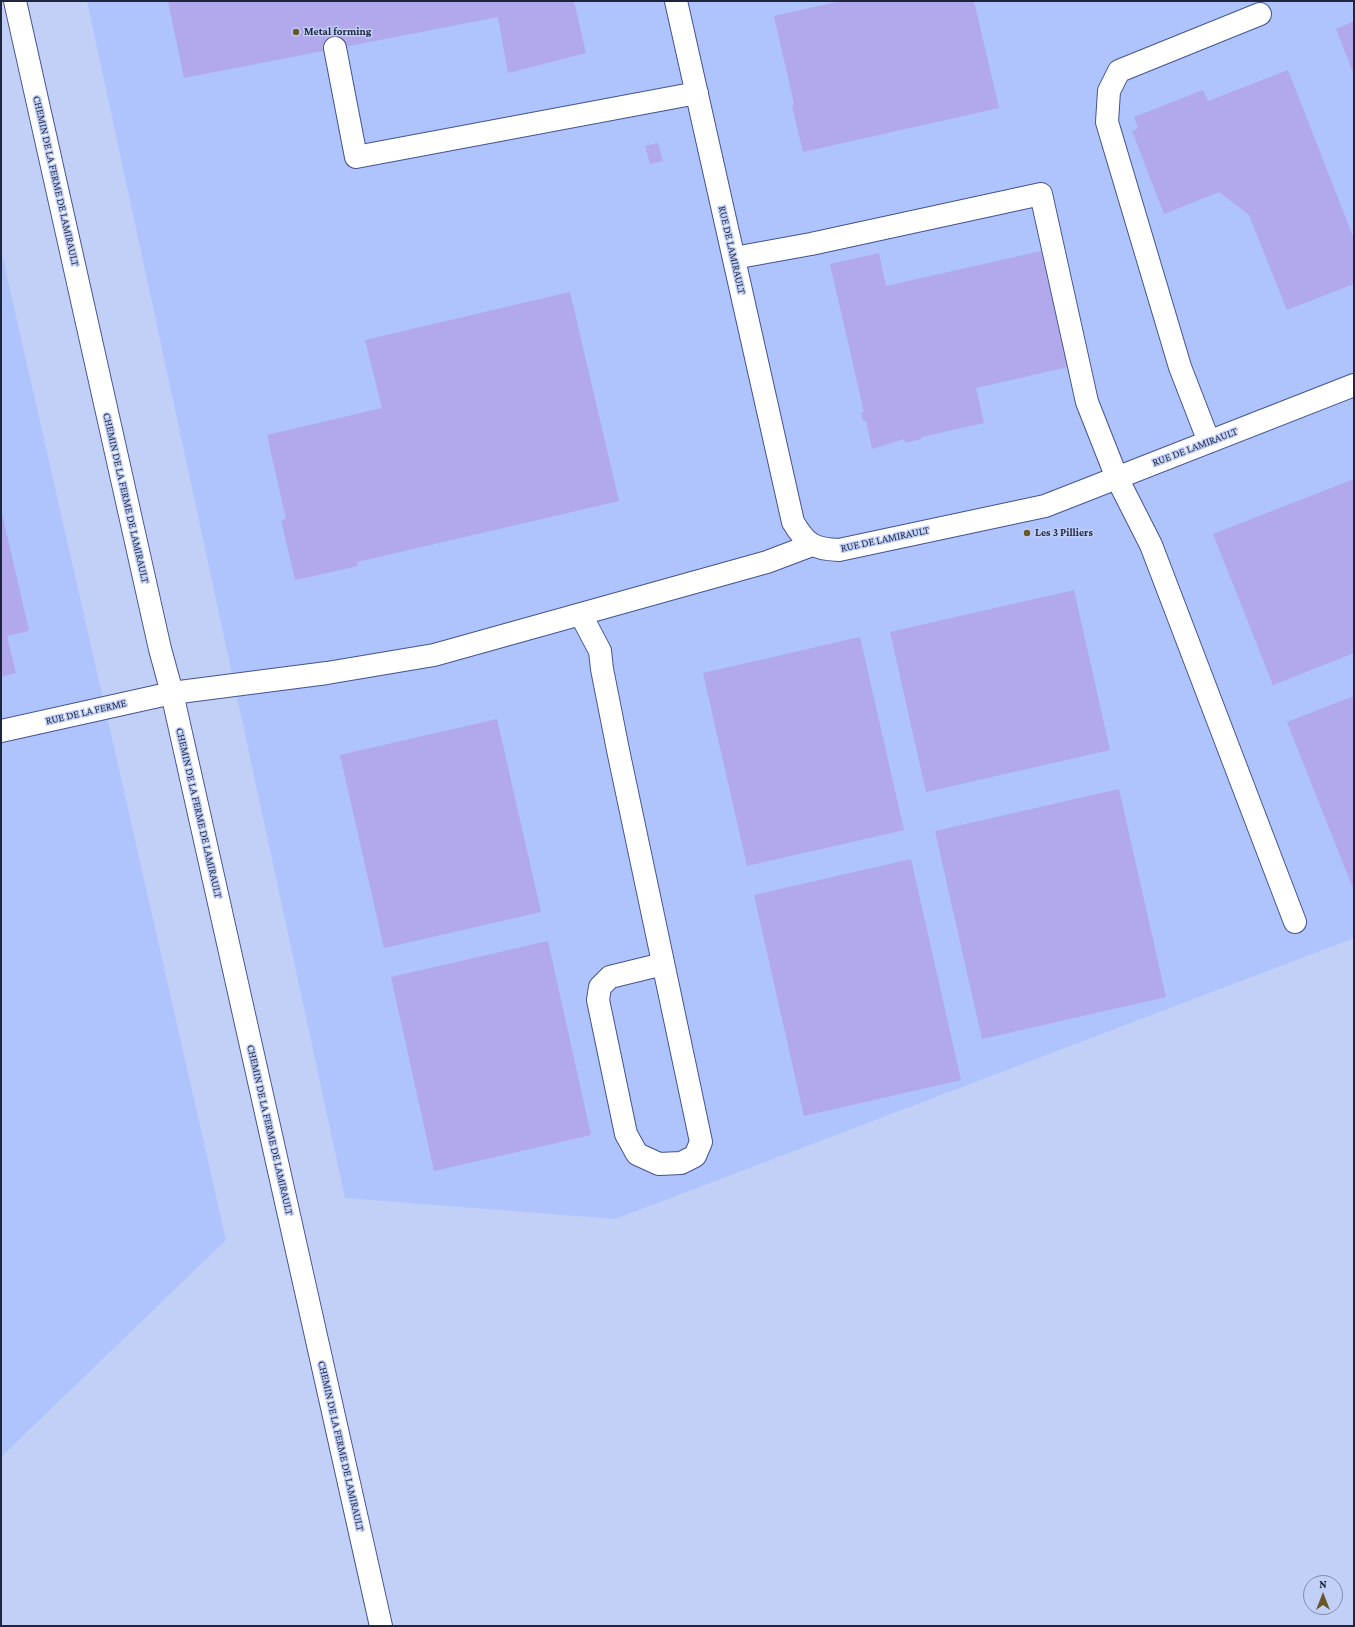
<!DOCTYPE html>
<style>
body{margin:0}
#map{position:relative;width:1355px;height:1627px;overflow:hidden;background:#c2d0f7;font-family:"Crimson Pro",serif}
canvas{display:block}
.frame{position:absolute;inset:0;border:2px solid #1e263f;pointer-events:none}
.north{position:absolute;left:1303px;top:1575px;width:40px;height:40px;box-sizing:border-box;background:#c2d0f7;border:1px solid #808cad;border-radius:50%;rotate:0deg;font-size:11px;font-weight:700;line-height:16px;text-align:center;color:#1e263f}
.north::after{content:'';display:block;margin:auto;width:14px;height:18px;background:#695725;clip-path:polygon(50% 0,100% 100%,50% 72%,0 100%)}
</style>
<div id="map">
<canvas width="1355" height="1627"></canvas>
<div class="frame"></div>
<div class="north">N</div>
</div>
<script>
const ctx = document.querySelector('canvas').getContext('2d');
ctx.lineJoin = 'round';
function fillPath(path, color) {
  ctx.fillStyle = color;
  ctx.fill(path, 'evenodd');
}
function trace(path, color, width, dash) {
  ctx.strokeStyle = color;
  ctx.lineWidth = width;
  ctx.lineCap = dash ? 'butt' : 'round';
  ctx.setLineDash(dash || []);
  ctx.stroke(path);
}
function label(font, color, halo, rows, align = 'center') {
  ctx.font = font + ' "Crimson Pro",serif';
  ctx.lineWidth = 3;
  ctx.setLineDash([]);
  ctx.textBaseline = 'middle';
  ctx.strokeStyle = halo;
  ctx.fillStyle = color;
  for (const [text, x, y, turn = 0] of rows) {
    ctx.save();
    ctx.translate(x, y);
    ctx.rotate((+turn || 0) * Math.PI / 180);
    ctx.textAlign = isNaN(turn) ? turn : align;
    if (halo) ctx.strokeText(text, 0, 0);
    ctx.fillText(text, 0, 0);
    ctx.restore();
  }
}
const built = new Path2D(`
 M87,1H1354V938L615,1219L345,1198Z
 M1,250L226,1240L1,1457Z`);
const building = new Path2D(`
 M168,1H574L586,53L508,73L498,17L184,78Z
 M841,1H974L999,108L803,152L792,106L794,104L774,16Z
 M1354,21V75L1336,29Z
 M1288,70L1354,239V284L1287,310L1249,215L1219,192L1164,214L1132,131L1138,128L1134,117L1203,90L1208,101Z
 M658,143L663,161L650,164L645,146Z
 M1041,251L1068,367L976,388L984,423L921,437V439L905,443L904,439L872,449L866,421H863L861,413L864,412L830,264L879,253L886,286Z
 M570,292L619,501L357,562L358,566L295,580L281,520L286,519L267,435L382,408L365,340Z
 M1354,479V653L1273,685L1213,534Z
 M1,509L29,631L7,636L16,673L1,677Z
 M1074,590L1110,750L926,792L890,632Z
 M860,637L904,830L747,866L703,673Z
 M1354,696V891L1287,722Z
 M497,719L541,912L384,948L340,755Z
 M1119,789L1166,997L982,1039L935,831Z
 M911,859L961,1080L804,1116L754,895Z
 M548,941L591,1135L434,1171L391,977Z`);
const minor = new Path2D(`
 M15,1L160,649L172,693L381,1626
 M676,1L793,522C806,544 813,549 839,550L1045,506L1354,385
 M335,48L356,157L697,93
 M734,258L811,244L1041,194L1087,402L1117,478L1151,545L1295,922
 M1209,442L1180,367L1107,122L1109,91L1119,71L1260,14
 M581,615L600,651L602,669L618,750L701,1142L695,1156L681,1163L659,1164L637,1154L626,1134L598,1000L600,987L610,977L663,964
 M1,731L172,693L327,673L434,655L767,562L812,545`);
const markers = [
 [296,32,4,"#695725"],
 [1027,533,4,"#695725"]
];
const poiNames = [
 ["Metal forming",304,32],
 ["Les 3 Pilliers",1035,533]
];
const streetNames = [
 ["CHEMIN DE LA FERME DE LAMIRAULT",56,181,77],
 ["RUE DE LAMIRAULT",732,250,77],
 ["RUE DE LAMIRAULT",1195,447,-21],
 ["CHEMIN DE LA FERME DE LAMIRAULT",126,498,77],
 ["RUE DE LAMIRAULT",885,539,-12],
 ["RUE DE LA FERME",86,712,-13],
 ["CHEMIN DE LA FERME DE LAMIRAULT",199,813,77],
 ["CHEMIN DE LA FERME DE LAMIRAULT",270,1130,77],
 ["CHEMIN DE LA FERME DE LAMIRAULT",341,1446,77]
];
fillPath(built, '#afc3fd');
fillPath(building, '#b1a9ec');
trace(minor, '#43548d', 24);
trace(minor, '#fff', 22);
for (const [x, y, r, color] of markers) {
  const dot = new Path2D();
  dot.arc(x, y, r, 0, 2 * Math.PI);
  ctx.fillStyle = color;
  ctx.fill(dot);
  trace(dot, '#c2d0f7', 1.5);
}
label('bold 11px', '#1e263f', '#c2d0f7', poiNames, 'left');
label('11px', '#1e263f', '#c2d0f7', streetNames);
</script>
